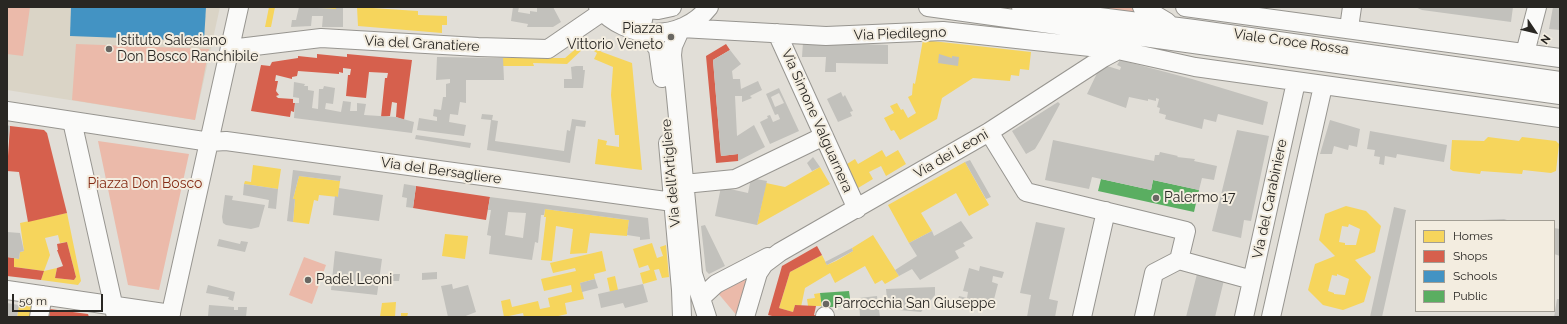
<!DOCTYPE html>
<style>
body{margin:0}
#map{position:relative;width:1567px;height:324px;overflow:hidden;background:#e1ded7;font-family:Raleway,sans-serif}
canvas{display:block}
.frame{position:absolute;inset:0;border:8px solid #292723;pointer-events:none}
.legend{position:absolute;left:1415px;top:220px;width:140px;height:92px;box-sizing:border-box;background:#f3ede0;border:1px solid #a29e94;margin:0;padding:5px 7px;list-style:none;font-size:12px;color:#292723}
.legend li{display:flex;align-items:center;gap:8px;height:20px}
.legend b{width:20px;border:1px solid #a29e94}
.north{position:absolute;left:1515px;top:12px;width:40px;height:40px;-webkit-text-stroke:3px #f3ede0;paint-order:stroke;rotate:125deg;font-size:11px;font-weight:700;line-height:16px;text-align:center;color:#292723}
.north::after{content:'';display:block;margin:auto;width:14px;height:18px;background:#292723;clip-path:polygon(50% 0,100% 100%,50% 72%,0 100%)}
.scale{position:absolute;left:12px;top:294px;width:91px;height:18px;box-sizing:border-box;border:2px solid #292723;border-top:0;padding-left:5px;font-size:12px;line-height:14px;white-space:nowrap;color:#292723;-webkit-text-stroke:3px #f3ede0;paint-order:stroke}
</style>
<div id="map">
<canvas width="1567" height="324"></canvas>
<div class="frame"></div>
<ul class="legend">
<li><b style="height:11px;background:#f6d55c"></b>Homes</li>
<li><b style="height:11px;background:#d6604d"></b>Shops</li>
<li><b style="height:11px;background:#4393c3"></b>Schools</li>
<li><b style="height:11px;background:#5aae61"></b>Public</li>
</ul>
<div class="north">N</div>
<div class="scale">50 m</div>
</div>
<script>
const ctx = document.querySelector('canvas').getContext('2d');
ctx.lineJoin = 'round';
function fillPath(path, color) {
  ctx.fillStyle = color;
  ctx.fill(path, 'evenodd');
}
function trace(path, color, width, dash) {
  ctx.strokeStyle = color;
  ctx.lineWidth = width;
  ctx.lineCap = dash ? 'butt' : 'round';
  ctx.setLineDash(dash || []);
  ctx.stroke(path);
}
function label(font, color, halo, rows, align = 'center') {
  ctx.font = font + ' Raleway,sans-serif';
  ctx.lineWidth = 4;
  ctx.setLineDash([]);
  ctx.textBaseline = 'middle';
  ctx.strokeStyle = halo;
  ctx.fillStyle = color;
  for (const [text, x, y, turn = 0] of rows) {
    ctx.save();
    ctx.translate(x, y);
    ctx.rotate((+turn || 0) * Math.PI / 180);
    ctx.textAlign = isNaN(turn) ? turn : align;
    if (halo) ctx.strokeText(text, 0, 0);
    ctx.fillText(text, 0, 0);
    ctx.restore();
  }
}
const built = new Path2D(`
 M7,7H220L195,120L7,90Z`);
const green = new Path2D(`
 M7,7H30L23,56L7,54Z
 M1070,7H1130L1149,18Z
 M76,44L209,49L195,120L72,100Z
 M98,141L189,154L159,290L128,285Z
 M304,257L326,265L312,304L289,295Z
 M753,271L738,317L717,292Z`);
const homes = new Path2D(`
 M269,7H275L271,27H265Z
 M319,7H336V9L319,8Z
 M357,7L418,11V15L447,16V25H442V33L358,26Z
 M923,40L1031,52L1029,70L1020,69L1019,76L1011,75L1010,81L973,78L942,98L937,119L900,140L894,130L891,131L884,118L894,113L890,106L897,103L901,110L903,109L908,118L916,113L908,97L912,95L913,83L915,84Z
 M585,41L602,52L632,63L642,170L595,164L598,139L607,141L606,145L619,147V135H615L611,95L613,67L594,59L597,53L586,46L567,64L533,63L534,66H503V58H565Z
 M1488,137L1519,141L1522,137L1556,141L1559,144L1556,171L1551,173L1523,170L1522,174L1481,171L1480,174L1453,171L1450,169L1452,140L1484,141Z
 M882,150L886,157L898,150L906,164L886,176L881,166L869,172L873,179L858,188L847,164L855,159L858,164Z
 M965,162L989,205L969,216L956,193L921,213L932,231L909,243L888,205Z
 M253,165L281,169L278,189L244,184L245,181L251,182Z
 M820,167L830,184L757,225L766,183L785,187Z
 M299,176L340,181L338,197L319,195L318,201L314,200L309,224L293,222L295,199H293Z
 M1346,206L1366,211L1381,226L1375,252L1355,260L1371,277L1364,302L1343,310L1323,305L1308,290L1315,264L1335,256L1319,240L1325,214ZM1349,224L1360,229L1356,245H1345V243L1339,242L1342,226L1348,227ZM1337,274L1349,279L1345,295L1334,294V293L1328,291L1332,275L1337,276Z
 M545,209L629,220L627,236L590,233L587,253L570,254L573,229L556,226L552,261L541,260L546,217H544Z
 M67,213L81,281L78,285L41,280L44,271L57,268L55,278L74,280L76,277L67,242L60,243L58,235L45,238L50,255L44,271L14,267V258L19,259L20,252L24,251L20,223Z
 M445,234L468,236L465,259L442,256Z
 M873,235L899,276L885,284L882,280L875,284L865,266L835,283L830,273L805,288L801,307L795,305L793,312L779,308L790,272L822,255L827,265L836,261L853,251L852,248Z
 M652,243L657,258L663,256L660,247L666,245L669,277L662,278L659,269L654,270L657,280L643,284L640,273L650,270L648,265L639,268L633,249Z
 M602,251L606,271L594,274L595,279L580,283L584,299L565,303L567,314L554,317H524L523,313L504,317L501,301L510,299L512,307L538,301L540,309L550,307L548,298L572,292L571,285L544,291L541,279L576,271L575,268L553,273L550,263Z
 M615,276L618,290L610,292L607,278Z
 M820,293L822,306H808L807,299L815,298L814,294Z
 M396,302L395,317H380L382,303Z
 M19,305L31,306L30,317H17Z
 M401,313H408L407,317H401Z`);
const shops = new Path2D(`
 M726,44L730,50L713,60L721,156L738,154V161L716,163L706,56Z
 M317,54L347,57V54L412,60L404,120L396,117L397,103L392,102L390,116L381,117L385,78H387L388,73L369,72L366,98L346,96L348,75H350L351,69L343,68V73L339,72V74L298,71L297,76L292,77V79L276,75L275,81H278L276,91L279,95L276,96L278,98L293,99V103H295L294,112L291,111L290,117L251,111L261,65L270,66L272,62L298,58V56L317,58Z
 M10,126L44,130L47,133L67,213L28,222L19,172L7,171Z
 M416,186L490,197L486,220L413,208Z
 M67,242L76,277L74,280L55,278L57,268L63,266L57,250H58L57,244Z
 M817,246L822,255L790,272L779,308L793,312L795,305L816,306L814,315L821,317L780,316L776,317L768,315L782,266Z
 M7,257L14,258V267L44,271L41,280L7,276Z
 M50,309L88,314L89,317H49Z`);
const schools = new Path2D(`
 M71,7H206L204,41L70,36Z`);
const public = new Path2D(`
 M1101,179L1151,190L1153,180L1199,190L1194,212L1098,191Z
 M849,291L851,305L822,308L820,293Z`);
const building = new Path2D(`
 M299,7L336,9V7H343V27H322L323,16H312L311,26L291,27L292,20H296Z
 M513,7H519L518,12L530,14V11L537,12V7H553L561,22L553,27H527L528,24L511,21Z
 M1415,7H1513L1511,22L1422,10Z
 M1553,7H1560V30L1549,29Z
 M803,42L888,45V64L836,63V72H825L826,57H802Z
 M730,50L741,64L732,71L733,79H740L741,89L758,81L762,90L750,96L752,98L742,102V96H735L737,136L754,125L765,147L738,161V154L721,156L713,60Z
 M939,54L952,58V56L959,57L958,66L938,63Z
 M437,57L503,58L504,80H466V103L460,102L458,115L450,114L449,122L466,125L464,136L417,130L419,118L437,121V117L433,116L434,109L441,110L443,97H446V84L450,83V79L436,80Z
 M1120,60L1192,79L1268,102L1263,125L1218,114L1216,122L1204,119L1202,129L1165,119L1166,115L1159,113L1160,108L1157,107L1159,99L1156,98V101L1148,99V101L1129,97L1126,108L1087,94L1099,69L1104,65L1120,70L1121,67L1117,65Z
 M576,66H583V70H585L583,88H564V79H572L571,67Z
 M294,82L305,84L304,86H308V90L314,91L312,108L318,109L319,89H323L324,86L335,88L333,104L326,103L325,109L341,112L343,101L351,102L350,111H357V103L366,104L364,115L396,117L414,122L412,133L294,118L295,103H299V98L293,97Z
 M779,88L799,131L770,144L760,122L768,118L767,116L770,115L773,122L780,119L778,114L775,115L766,94ZM779,93L784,103L775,107L771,97Z
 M841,92L843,97L845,95L853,111L850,112L852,116L838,122L827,99Z
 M1058,102L1060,104L1041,139L1035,149L1026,154L1012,131Z
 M482,114L493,115L492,120L498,121L495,141L564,151L567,130L570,131L572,119L586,121L585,127L576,126L570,163L487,150L491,120L481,119Z
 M1330,120L1360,129L1357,147L1349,145L1348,150L1334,146L1332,154H1320Z
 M7,125L10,126L8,142H7Z
 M1237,130L1269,136L1251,221L1244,220L1241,238L1212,231Z
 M1370,131L1447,145L1444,162L1397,154L1396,158L1385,156L1384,165L1379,164L1380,157L1374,156L1375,150L1367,149Z
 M416,135L471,143L470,148L415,139Z
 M1053,140L1154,161L1155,155H1159L1160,152L1178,156L1177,157L1195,159L1194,161L1217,166L1214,180L1202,178L1199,190L1153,180L1151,190L1092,177L1089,189L1045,180Z
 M813,157L820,167L812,171L807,163Z
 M970,160L991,197L986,199L965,162Z
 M293,170L341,176L340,181L299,176L293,199H295L293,222L287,221Z
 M751,178L767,181L757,225L715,216L721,187L748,193Z
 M244,184L278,189L276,209L268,208L269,200L243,195Z
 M404,184L416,186L413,208L406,207L407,198L402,197Z
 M339,188L383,195L379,221L333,215L335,196L338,197Z
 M225,195L233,196L232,200L265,205L259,227L251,229L226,225L223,223L222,217Z
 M490,197L648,218L650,239L640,240V237L627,235L629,220L545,209L544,215H541L538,243L535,242L532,260L489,254L491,236L487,235L491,210H488ZM508,212L526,213L523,238L505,235Z
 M1394,207L1406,210L1382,317H1370Z
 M1504,219L1510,221H1482V220Z
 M961,221L973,238L963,243L965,246L955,251L959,258L920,280L912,269L899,276L895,270L917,256L909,243L932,231L934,236Z
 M1036,222L1065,228L1049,299L1058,301L1055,317H1027L1031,295L1020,293Z
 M705,225L725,266L709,274L706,271L701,226Z
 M1554,228L1560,229V256L1554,254Z
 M7,232L20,233L24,251L20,252L19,259L7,257Z
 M219,239L240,244L241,241L248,242L245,252L217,246Z
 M852,248L853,251L827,265L825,262Z
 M335,251L382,259L377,295L331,290Z
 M980,266L1004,272L1002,278L993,276L992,282L998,284L992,307L983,305L982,309L957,303L959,296L967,298L968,292L963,291L969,268L979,271Z
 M437,272V279L422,280V273Z
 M389,274H400L399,281H389Z
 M1197,274L1224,280L1215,317H1186Z
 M595,279L598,288L582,292L580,283Z
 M452,284L453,289L468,285L476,312L463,317H448L441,286Z
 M643,284L648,302L625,308L623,303L601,308L598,294Z
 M208,285L235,292L233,301L228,299L229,297L206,293Z
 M935,287V295L921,312L888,309L886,289Z
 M877,296L880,317H860L859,298Z
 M1557,299H1560V317H1554Z
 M7,303L19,305L17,317H7Z
 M209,305L234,307V310H238V307H247L246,317L208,316Z`);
const minor = new Path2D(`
 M598,7C626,40 681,43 709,7
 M617,7L630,15L643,20L645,9L658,10L672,7
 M928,7L1560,95
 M1021,7L1194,29L1560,81
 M1142,7L1167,22
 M1185,7L1560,58
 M1349,28L1352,7
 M646,33L658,49L662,78
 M777,33L857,209
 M230,49L321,38L478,47L548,49L602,12
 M1525,53L1537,7
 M7,111L210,142L226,141L673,202
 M72,121L116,317
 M989,132L1026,192L1186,231L1179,260L1154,273L1144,317
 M668,143L681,290L682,317
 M684,184L735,179L824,136
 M1179,260L1252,280
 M7,290L171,314
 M702,297L716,284L768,257
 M39,317L43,295
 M170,317L239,7
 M707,317L693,274L672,55L673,46L681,28L826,36L943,31L1118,50L1195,67L1560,118
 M745,317L758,273L764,264L780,252L989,132L1103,58L1118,50
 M825,317V316
 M1082,317L1106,211
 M1244,317L1296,82
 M1271,317L1323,86`);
const markers = [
 [671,37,4,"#696762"],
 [109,49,4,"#696762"],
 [1156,198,4,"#696762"],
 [308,280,4,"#696762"],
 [826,304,4,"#696762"]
];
const poiNames = [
 ["Piazza",663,29,"right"],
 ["Vittorio Veneto",663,45,"right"],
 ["Istituto Salesiano",117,41],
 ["Don Bosco Ranchibile",117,57],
 ["Palermo 17",1164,198],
 ["Padel Leoni",316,280],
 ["Parrocchia San Giuseppe",834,304]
];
const streetNames = [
 ["Via Piedilegno",900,34,-2],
 ["Viale Croce Rossa",1291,42,8],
 ["Via del Granatiere",422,44,3],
 ["Via Simone Valguarnera",817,121,66],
 ["Via dei Leoni",951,154,-30],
 ["Via del Bersagliere",441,171,8],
 ["Via dell'Artigliere",671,173,-95],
 ["Via del Carabiniere",1270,199,-78]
];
const parkNames = [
 ["Piazza Don Bosco",145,184]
];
fillPath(built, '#dad4c6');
fillPath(green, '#ebbaaa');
fillPath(homes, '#f6d55c');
fillPath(shops, '#d6604d');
fillPath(schools, '#4393c3');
fillPath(public, '#5aae61');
fillPath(building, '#c2c1bc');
trace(minor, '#979590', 20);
trace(minor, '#fafaf9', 18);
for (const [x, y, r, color] of markers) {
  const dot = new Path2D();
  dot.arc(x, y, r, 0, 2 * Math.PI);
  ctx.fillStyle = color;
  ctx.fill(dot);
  trace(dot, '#f3ede0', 1.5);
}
label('14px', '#292723', '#f3ede0', poiNames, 'left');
label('14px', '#292723', '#f3ede0', streetNames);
label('14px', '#852c15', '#f3ede0', parkNames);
</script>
